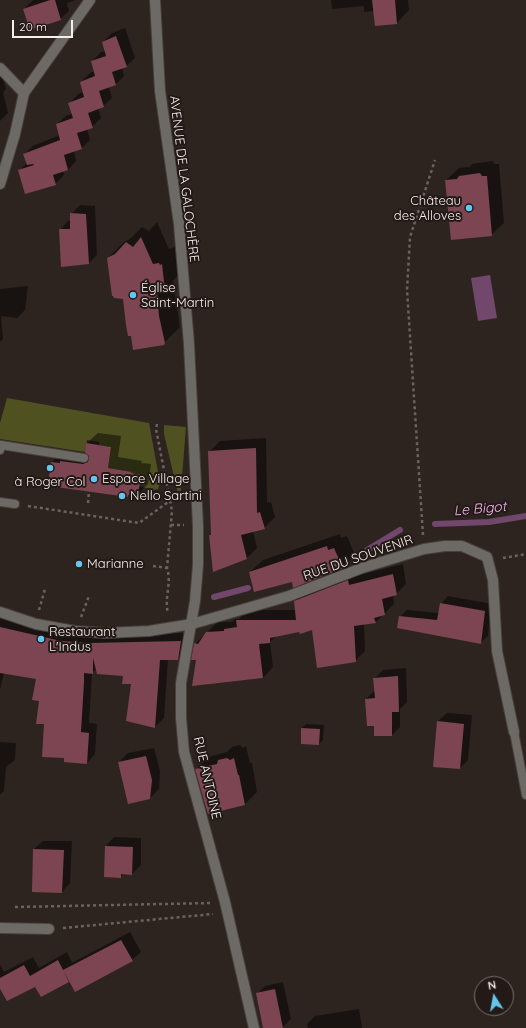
<!DOCTYPE html>
<meta charset="utf-8">
<style>
body{margin:0}
#map{position:relative;width:526px;height:1028px;overflow:hidden;background:#2d2420;font-family:Quicksand,sans-serif}
canvas{display:block}
.north{position:absolute;left:474px;top:976px;width:40px;height:40px;box-sizing:border-box;background:#231a17;border:1px solid #776f6c;border-radius:50%;rotate:349deg;font-size:11px;font-weight:700;line-height:16px;text-align:center;color:#f5eeeb}
.north::after{content:'';display:block;margin:auto;width:14px;height:18px;background:#64c5ee;clip-path:polygon(50% 0,100% 100%,50% 72%,0 100%)}
.scale{position:absolute;left:12px;top:20px;width:61px;height:18px;box-sizing:border-box;border:2px solid #f5eeeb;border-top:0;padding-left:5px;font-size:12px;line-height:14px;white-space:nowrap;color:#f5eeeb;-webkit-text-stroke:3px #231a17;paint-order:stroke}
</style>
<div id="map">
<canvas width="526" height="1028"></canvas>
<div class="north">N</div>
<div class="scale">20 m</div>
</div>
<script>
const ctx = document.querySelector('canvas').getContext('2d');
ctx.lineJoin = 'round';
function fillPath(path, color) {
  ctx.fillStyle = color;
  ctx.fill(path, 'evenodd');
}
function trace(path, color, width, dash) {
  ctx.strokeStyle = color;
  ctx.lineWidth = width;
  ctx.lineCap = dash ? 'butt' : 'round';
  ctx.setLineDash(dash || []);
  ctx.stroke(path);
}
function label(font, color, halo, rows, align = 'center') {
  ctx.font = font + ' Quicksand,sans-serif';
  ctx.lineWidth = 4;
  ctx.setLineDash([]);
  ctx.textBaseline = 'middle';
  ctx.strokeStyle = halo;
  ctx.fillStyle = color;
  for (const [text, x, y, turn = 0] of rows) {
    ctx.save();
    ctx.translate(x, y);
    ctx.rotate((+turn || 0) * Math.PI / 180);
    ctx.textAlign = isNaN(turn) ? turn : align;
    if (halo) ctx.strokeText(text, 0, 0);
    ctx.fillText(text, 0, 0);
    ctx.restore();
  }
}
const green = new Path2D(`
 M7,398L149,423L160,483L158,489L153,490L139,486L131,472L108,468L111,447L99,445V442L87,440L85,452L0,439V423Z
 M164,425L186,427L180,502L164,434Z`);
const water = new Path2D(`
 M490,275L497,318L478,321L471,278Z`);
const shadow = new Path2D(`
 M33,0H76L67,3L69,11L60,19L24,9Z
 M331,0H408L409,10L397,23L374,11L364,12V6L332,9Z
 M125,28L135,58L126,66L122,68L124,76L116,84L109,87L112,98L103,106L98,108L101,118L92,127L87,129L90,140L81,149L74,151L76,161L68,170L63,171L64,175L55,184L19,171L27,163L24,154L33,146L60,135L57,124L66,116L73,113L70,103L78,94L84,92L81,82L90,73L95,71L92,61L101,52L106,51L103,42L112,33Z
 M1,72L6,89L3,92L8,113L0,121V73Z
 M493,161L494,164H499L504,223L491,235L446,180L459,168L470,167L472,164Z
 M80,205L95,206L97,255L89,263L60,230L68,221H71V214Z
 M157,222L169,249L175,247V249H178L180,273L173,281L180,327L163,344L124,298L108,258L124,242L130,239L142,227L149,231Z
 M28,286L25,310L17,318L1,316L3,339L0,342V289Z
 M98,433L121,436L118,457L142,461L141,463L151,464L148,484L137,495L129,494L127,496L52,462L63,451L70,452L72,451L86,453L87,443Z
 M266,438L267,503L271,502L275,517L264,528L253,531L257,548L246,559L210,535L212,534L209,452L220,441Z
 M340,534L341,538L347,536L355,555L342,568L293,581L250,572L263,560Z
 M403,564L406,584L396,594L393,595L394,604L376,622L364,624L365,651L355,661L313,629L277,635L270,642L273,667L263,678L193,685L197,659L195,644L218,622H232L235,619H239L247,610H296L295,601L305,591L358,571L359,575Z
 M448,596L492,604L488,636L480,643L400,617L407,610L439,613L441,604Z
 M0,616L99,634L190,633L187,650L178,659H168L164,718L155,727L127,720L132,683L124,675L97,668L92,673L89,723L97,724L95,754L87,763L65,758L45,723L40,700L37,678L4,673L0,690Z
 M406,668L407,702L400,709V727L392,735L375,725L366,699L374,691V679L383,670Z
 M447,713L472,715L468,760L460,768L438,721Z
 M306,724L324,725L323,740L319,744L302,728Z
 M0,742L16,743L15,760L6,767L4,791L0,795Z
 M240,745L243,748L246,746L250,763H252L257,792L245,804L196,769L209,757L227,752L232,747Z
 M154,748L160,771L159,789L150,798L119,762L128,753Z
 M114,837L141,838V865L132,874L124,873L120,877L105,876L106,846Z
 M43,841H72L70,883L62,892L34,849Z
 M130,932L141,952L132,960L70,980L41,996L36,985L2,990L0,991V965L4,972L33,957L39,968L67,952L72,963Z
 M283,982L291,1019L283,1027L264,1028L257,994L265,986Z
 M359,1009L362,1028H308L307,1024L315,1016Z`);
const stream = new Path2D(`
 M435,524L489,522L526,516
 M367,550L400,530
 M214,597L248,588`);
const building = new Path2D(`
 M50,0H55L61,20L30,30L23,9Z
 M372,0H395L397,24L375,26Z
 M116,36L127,67L112,72L116,85L99,91L104,107L88,113L93,128L77,133L82,149L64,155L68,170L53,175L56,185L25,194L18,170L34,165L33,164L27,165L23,154L60,140L56,124L73,118L68,103L84,97L80,82L95,76L91,61L106,56L102,42Z
 M480,173L482,176H487L492,236L451,240L445,180L457,179L459,176Z
 M70,213L86,214L89,264L61,267L59,229H70Z
 M141,237L153,264L159,263L160,265L162,264L165,290L157,292L159,316L165,343L164,345L133,350L131,336H128L126,325L123,299L114,298L113,296H112L107,258L115,254L126,242L133,247Z
 M86,443L111,447L108,468L132,472L131,473L141,475L138,496L128,495V497L56,487V485L48,484L51,462L60,463V461L83,464L88,462L89,456L85,453Z
 M256,448L257,513L260,512L265,529L241,535L247,559L213,572L209,535H211L208,451Z
 M327,546L328,550L334,548L343,568L293,588L292,582L254,592L249,572Z
 M393,574L397,595L382,599L385,615L374,618L376,623L354,626L356,662L317,668L312,630L300,634L299,632L270,638V643L259,644L263,678L192,686L196,660H191L194,643L198,644L206,632L224,631V629L237,627L236,620H296L294,601L348,580L349,585Z
 M440,603L485,611L481,644L397,628L399,616L437,620Z
 M0,627L61,641L90,643L181,641L178,660H160L155,728L126,721L131,684H122L123,676L97,674L93,658V674L84,673V682L81,732L89,733L87,764L64,762V758L42,757L44,724H36L39,701L32,700L36,679L0,673Z
 M398,676L399,712H392V736H374V726H367L365,699L375,698L373,678Z
 M437,721L464,724L460,769L433,767Z
 M301,728L320,729L319,745L301,744Z
 M146,756L152,780L150,799L128,804L118,762Z
 M227,758L230,760L234,758L238,775H239L245,805L208,814L195,769L217,764L218,760Z
 M105,846L133,847L132,875L121,874V878L104,877Z
 M33,849L64,850L62,893L32,892Z
 M121,940L133,961L75,992L63,970Z
 M58,960L69,982L41,997L35,987L7,1001L0,989V978L24,965L30,976Z
 M275,989L283,1028H263L256,993Z`);
const path = new Path2D(`
 M157,424L156,429L172,511L167,568C172,583 164,598 168,613
 M88,503L89,491
 M28,506L139,523L171,500
 M171,525H184
 M423,535L407,290L410,237L435,160
 M503,558L526,554
 M153,566L167,568
 M39,610L45,589
 M81,617L89,596
 M15,907L211,903
 M63,928L213,914`);
const service = new Path2D(`
 M0,450L1,445L84,458
 M0,502L15,504
 M514,732L526,795`);
const minor = new Path2D(`
 M0,68L24,93L90,0
 M0,184L15,134L24,93
 M0,612L36,624L75,631L105,633L149,631L192,624L289,596L362,568L424,549L445,546H462L487,557L493,580L497,651L514,732
 M0,928L49,929`);
const tertiary = new Path2D(`
 M155,0L160,91L179,224L189,344L198,526V565L195,601L181,683V718L184,752L225,902L254,1028`);
const markers = [
 [469,208,4,"#64c5ee"],
 [133,295,4,"#64c5ee"],
 [50,468,4,"#64c5ee"],
 [94,479,4,"#64c5ee"],
 [122,496,4,"#64c5ee"],
 [79,564,4,"#64c5ee"],
 [41,639,4,"#64c5ee"]
];
const streetNames = [
 ["AVENUE DE LA GALOCHÈRE",184,179,83],
 ["RUE DU SOUVENIR",358,558,-19],
 ["RUE ANTOINE",207,778,77]
];
const poiNames = [
 ["Château",461,201,"right"],
 ["des Alloves",461,216,"right"],
 ["Église",141,288],
 ["Saint-Martin",141,303],
 ["Espace Village",102,479],
 ["à Roger Col",50,482,"center"],
 ["Nello Sartini",130,496],
 ["Marianne",87,564],
 ["Restaurant",49,632],
 ["L'Indus",49,647]
];
const waterNames = [
 ["Le Bigot",480,509,-5]
];
fillPath(green, '#505121');
fillPath(water, '#71476b');
fillPath(shadow, '#0007');
trace(stream, '#71476b', 6);
fillPath(building, '#7d4551');
trace(service, '#49403c', 10);
trace(minor, '#49403c', 12);
trace(tertiary, '#49403c', 12);
trace(path, '#6b625f', 2.5, [3, 3]);
trace(service, '#6d6a66', 8);
trace(minor, '#6d6a66', 10);
trace(tertiary, '#6d6a66', 10);
for (const [x, y, r, color] of markers) {
  const dot = new Path2D();
  dot.arc(x, y, r, 0, 2 * Math.PI);
  ctx.fillStyle = color;
  ctx.fill(dot);
  trace(dot, '#231a17', 1.5);
}
label('13px', '#f5eeeb', '#231a17', streetNames);
label('13px', '#f5eeeb', '#231a17', poiNames, 'left');
label('italic 14px', '#f6b2ec', '#231a17', waterNames);
</script>
